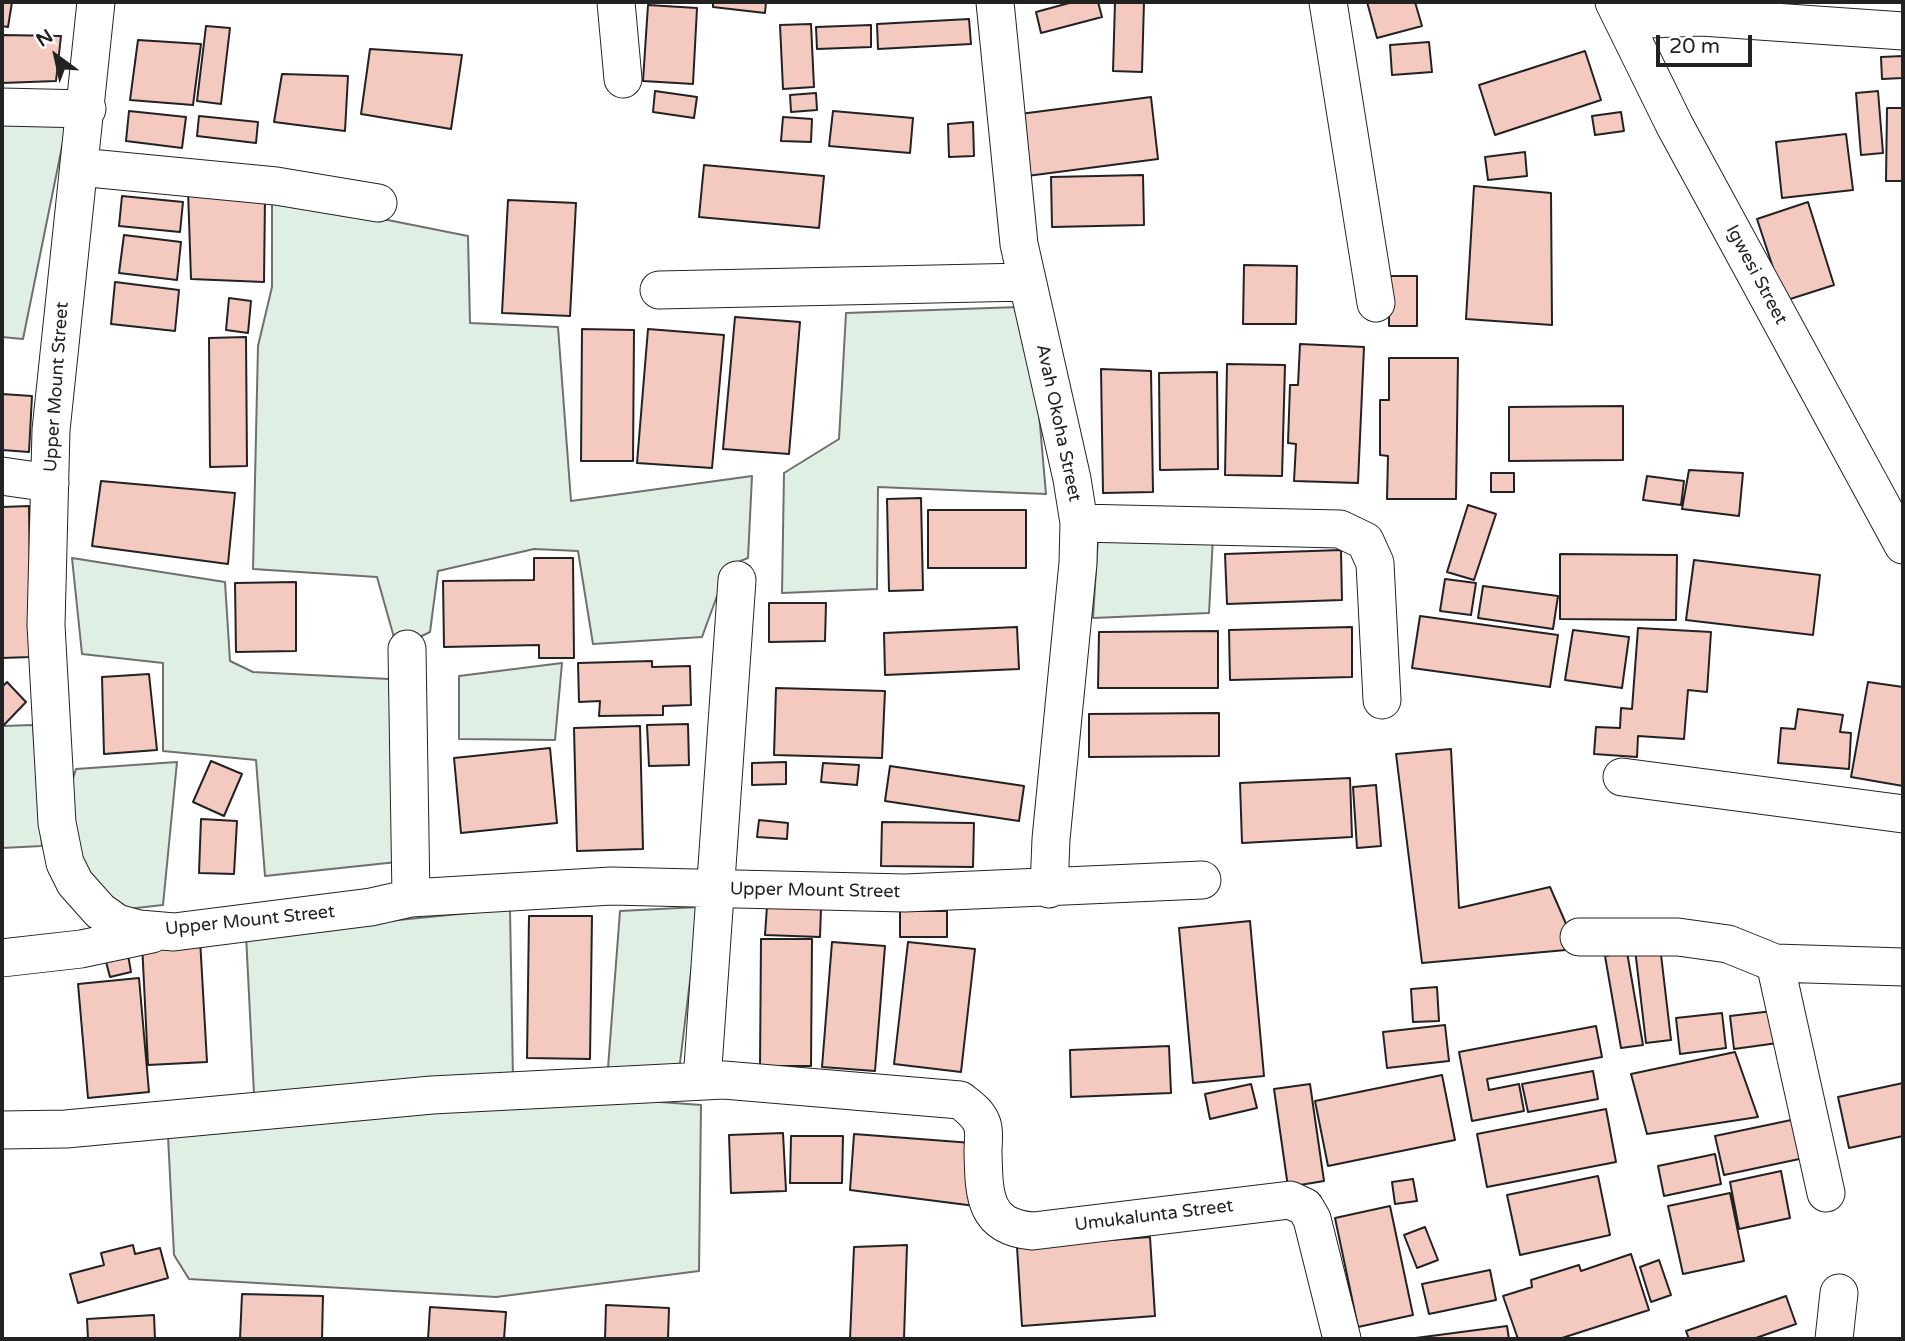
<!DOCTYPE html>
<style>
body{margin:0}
#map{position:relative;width:1905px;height:1341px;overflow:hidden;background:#fff;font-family:"Varela Round",sans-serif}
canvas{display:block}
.frame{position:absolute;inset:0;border:4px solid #222;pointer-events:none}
.north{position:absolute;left:21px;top:21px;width:70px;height:70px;-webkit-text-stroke:5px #fff;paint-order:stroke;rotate:327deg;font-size:19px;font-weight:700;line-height:28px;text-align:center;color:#222}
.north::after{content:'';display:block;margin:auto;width:24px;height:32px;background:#222;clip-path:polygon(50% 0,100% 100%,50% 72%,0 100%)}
.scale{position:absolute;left:1656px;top:35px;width:96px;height:32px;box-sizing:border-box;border:4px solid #222;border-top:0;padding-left:9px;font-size:21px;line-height:24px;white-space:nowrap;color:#222;-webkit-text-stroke:5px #fff;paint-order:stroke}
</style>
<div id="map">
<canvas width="1905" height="1341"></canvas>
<div class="frame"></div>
<div class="north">N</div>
<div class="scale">20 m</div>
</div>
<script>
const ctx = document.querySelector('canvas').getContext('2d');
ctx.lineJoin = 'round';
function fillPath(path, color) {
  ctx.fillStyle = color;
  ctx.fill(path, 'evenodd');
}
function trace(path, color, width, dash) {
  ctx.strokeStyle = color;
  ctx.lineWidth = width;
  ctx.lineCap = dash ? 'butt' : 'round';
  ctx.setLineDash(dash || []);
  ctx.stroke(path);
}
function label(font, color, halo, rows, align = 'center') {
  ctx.font = font + ' "Varela Round",sans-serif';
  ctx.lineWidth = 5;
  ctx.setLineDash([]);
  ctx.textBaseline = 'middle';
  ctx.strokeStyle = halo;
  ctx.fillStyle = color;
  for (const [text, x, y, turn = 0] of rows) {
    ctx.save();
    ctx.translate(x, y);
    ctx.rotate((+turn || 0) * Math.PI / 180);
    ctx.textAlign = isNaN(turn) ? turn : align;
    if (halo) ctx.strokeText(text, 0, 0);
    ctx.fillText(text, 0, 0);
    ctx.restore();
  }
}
const green = new Path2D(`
 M2,118L67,122L23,339L2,337Z
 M272,197L468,236L470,323L558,327L571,501L752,476L748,558L728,566L702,637L593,644L578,551L534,549L438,571L430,632L397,648L377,577L253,569L258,346L272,287Z
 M1019,307L1036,379L1046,494L878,487L877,589L782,593L784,473L839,439L846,313Z
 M1098,537H1213L1209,613L1093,618Z
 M72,558L225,582L230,661L253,672L389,679L397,862L265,876L256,760L163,751V663L82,654Z
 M562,663L555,740L459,739V676Z
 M33,725L42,846L2,848V726Z
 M177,762L163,905L118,910L83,874L68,794L76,769Z
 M699,907L679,1071L608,1068L620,911Z
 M510,909L513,1079L254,1094L246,935Z
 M606,1098L701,1105L699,1271L496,1297L189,1279L174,1255L168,1136Z`);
const building = new Path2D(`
 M2,2H12L8,27L2,26Z
 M713,2H766L765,13L713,7Z
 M1073,2H1098L1102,17L1041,33L1036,12Z
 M1115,2H1144L1142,72L1113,71Z
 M1367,2H1415L1422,26L1377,38Z
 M648,5L697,8L693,84L643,81Z
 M969,19L971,44L878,49L877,24Z
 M811,24L814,87L783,89L780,25Z
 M871,25V47L817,49L816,27Z
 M206,26L230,28L221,104L197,101Z
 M2,35L61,36L56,81L2,83Z
 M138,40L201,44L193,105L130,100Z
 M1429,42L1432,72L1392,75L1390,45Z
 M370,49L462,55L451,129L361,114Z
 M1585,51L1601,100L1495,135L1479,85Z
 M1903,56V78L1882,79L1881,57Z
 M282,74L348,76L345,131L274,122Z
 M655,91L697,97L694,118L653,112Z
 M1878,91L1883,153L1861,155L1856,93Z
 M816,93L817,110L791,112L790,95Z
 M1151,97L1158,159L1027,176L1020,114Z
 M1887,108H1903V181H1886Z
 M129,111L186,117L182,148L126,141Z
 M833,111L913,118L910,153L829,146Z
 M1621,112L1624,131L1595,135L1592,116Z
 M199,116L258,122L256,143L197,136Z
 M783,117L812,119L811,142L781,141Z
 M973,122L974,156L949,157L948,124Z
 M1846,134L1853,190L1782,198L1776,142Z
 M1525,152L1527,176L1488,180L1485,157Z
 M704,165L824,176L819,228L699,217Z
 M1143,175L1144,225L1052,227L1051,177Z
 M1474,186L1551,193L1552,325L1466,319Z
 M188,190L265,197L264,282L191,279Z
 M122,196L183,202L180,232L119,226Z
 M508,200L576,203L570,316L502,313Z
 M1808,202L1834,285L1784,301L1757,219Z
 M124,235L181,242L177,280L119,273Z
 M1244,265L1297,266L1296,324H1243Z
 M1389,276H1417V326H1389Z
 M115,282L179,290L175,331L111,324Z
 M229,298L251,301L248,333L226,330Z
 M735,317L800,322L789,454L723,449Z
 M582,329L634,330L633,461H581Z
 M648,329L724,335L712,468L637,463Z
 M246,337L247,466L210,467L209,338Z
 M1300,344L1364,347L1358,483L1294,481L1296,444L1288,443L1290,385H1298Z
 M1389,358H1458L1456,499H1387L1388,456L1380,455V400H1389Z
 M1227,364L1285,365L1282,476L1225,475Z
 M1101,369L1151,371L1153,492L1103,493Z
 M1217,372L1218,469L1160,470L1159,373Z
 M2,394L32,396L29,452L2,450Z
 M1623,406V460L1509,461V407Z
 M1689,470L1743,473L1739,516L1682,509Z
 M1491,473H1514V492H1491Z
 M1647,476L1684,481L1681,505L1643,500Z
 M101,481L235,493L228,564L92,546Z
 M921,498L923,590L889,591L887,499Z
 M1468,505L1496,514L1474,580L1447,572Z
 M29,506L31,657L2,658V507Z
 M928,510H1026V568H928Z
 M1341,550L1342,600L1227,604L1225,554Z
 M1560,554L1677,555L1676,620L1560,619Z
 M534,558H573L574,658H539V645L444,647L443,581L534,580Z
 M1694,560L1820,575L1813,635L1686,620Z
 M1445,579L1476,583L1471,615L1440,611Z
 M296,582V651L236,652L235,583Z
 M1483,586L1558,596L1553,629L1478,618Z
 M769,603H826L825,641L769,642Z
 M1420,616L1558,635L1550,687L1412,668Z
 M1017,627L1019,669L885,675L884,633Z
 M1352,627V677L1230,680L1229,630Z
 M1638,628L1711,632L1707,692L1688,690L1684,739L1638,736L1637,757L1594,754L1596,727L1620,728L1621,708L1632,709Z
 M1573,630L1629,637L1622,688L1565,680Z
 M1218,631V688H1098L1099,632Z
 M652,661V667L690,666L691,705L663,706V715L599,716L600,701L579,702L578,663Z
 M149,674L157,750L104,754L102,677Z
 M7,682L26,702L2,727V687Z
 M1868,682L1903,687V786L1851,777Z
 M776,688L885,691L882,758L774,755Z
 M1798,709L1843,715L1840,732L1851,733L1849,769L1778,763L1781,728L1795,729Z
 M1219,713V756L1089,757V714Z
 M688,724L689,765L649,766L647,725Z
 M640,726L643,849L577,851L574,728Z
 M550,748L557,823L461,833L454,758Z
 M1451,749L1459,908L1550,887L1577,949L1422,963L1396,754Z
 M211,761L242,774L224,816L193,802Z
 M786,762V784L752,785V763Z
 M823,763L859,765L857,785L821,782Z
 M890,766L1024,786L1019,821L885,801Z
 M1350,778L1352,837L1242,843L1240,783Z
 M1376,785L1381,846L1357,848L1353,787Z
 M201,819L237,821L234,874L199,873Z
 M759,820L788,823L787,839L757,837Z
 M882,822L974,823L973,867L881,866Z
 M767,906L821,909L820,937L765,935Z
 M900,911H947V937H900Z
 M529,916H592L590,1059L527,1058Z
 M1250,921L1264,1076L1193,1083L1179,928Z
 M200,939L207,1062L148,1065L142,943Z
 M761,939H812L811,1066H760Z
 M832,942L885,946L875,1071L822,1067Z
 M908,942L975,949L961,1072L894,1064Z
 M1660,946L1671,1040L1646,1043L1635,949Z
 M127,949L131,972L110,977L104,954Z
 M1627,952L1643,1045L1621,1048L1605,956Z
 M139,978L149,1092L88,1098L78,984Z
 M1437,987L1439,1021L1413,1022L1411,989Z
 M1781,1010L1785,1042L1734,1049L1730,1016Z
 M1722,1013L1726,1048L1680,1054L1676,1018Z
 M1445,1025L1449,1061L1387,1068L1383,1032Z
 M1596,1026L1602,1057L1487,1079L1489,1090L1519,1084L1524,1111L1472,1121L1459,1052Z
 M1169,1046L1171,1093L1071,1097L1070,1050Z
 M1735,1052L1758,1117L1647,1134L1631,1074Z
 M1593,1071L1598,1099L1528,1112L1522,1084Z
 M1442,1075L1455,1140L1328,1166L1315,1101Z
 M1903,1083V1136L1849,1148L1838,1097Z
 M1251,1084L1257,1108L1210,1119L1205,1094Z
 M1310,1084L1324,1181L1288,1187L1274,1089Z
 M1606,1109L1616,1162L1487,1187L1477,1134Z
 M1796,1119L1804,1158L1724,1175L1715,1136Z
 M783,1133L786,1191L731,1193L729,1135Z
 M854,1134L972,1143L983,1207L850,1190Z
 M791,1136H843L842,1183H790Z
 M1715,1154L1721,1184L1664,1196L1658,1166Z
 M1781,1171L1790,1218L1739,1229L1730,1182Z
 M1598,1176L1610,1235L1520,1255L1507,1195Z
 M1413,1179L1417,1201L1395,1204L1392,1182Z
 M1730,1193L1744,1261L1683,1274L1668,1206Z
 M1390,1206L1413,1315L1358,1327L1335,1218Z
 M1425,1227L1438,1260L1417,1268L1404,1235Z
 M1150,1237L1155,1316L1022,1326L1017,1247Z
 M133,1245L135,1254L160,1248L168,1278L78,1303L70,1274L104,1265L101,1253Z
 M907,1245L904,1339H850L854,1247Z
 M1631,1254L1649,1310L1559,1339H1518L1503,1296L1532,1287L1531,1280L1579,1265L1581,1271Z
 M1659,1260L1671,1295L1651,1302L1640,1267Z
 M1490,1270L1496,1300L1429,1314L1422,1284Z
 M242,1294L323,1296L322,1339H240Z
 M1786,1296L1796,1324L1753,1339H1689L1686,1331Z
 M606,1305L669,1308L668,1339H605Z
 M430,1307L506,1312L504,1339H428Z
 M154,1315L155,1339H88L87,1319Z
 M1507,1326L1509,1339H1408Z`);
const minor = new Path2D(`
 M96,2L51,430L46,625L57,823L65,863L75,883L100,911L117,923L139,929L174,932L371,907L411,898L611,886L905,893L1202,880
 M616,2L623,79
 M995,2L1019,244L1072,479L1079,523L1078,563L1051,839L1049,889
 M1328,2L1376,303
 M1614,2L1675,126L1903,545
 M1624,20L1702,17L1903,31
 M2,107L87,109
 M79,167L276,186L378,203
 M659,290L1026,282
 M2,476L50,483
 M1079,523L1340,529L1365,541L1375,563L1382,700
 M407,649L411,898
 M1622,777L1903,814
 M1579,937H1678L1728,944L1775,963L1903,967
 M2,958L81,949L152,934
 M1775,963L1826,1193
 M702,1081L737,580
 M2,1130L66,1129L432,1095L724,1080L960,1100C969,1107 978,1113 982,1124C985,1132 983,1143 983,1151C984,1194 983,1227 1033,1231L1290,1200L1305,1207L1312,1219L1342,1339
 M1834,1339L1839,1293`);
const streetNames = [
 ["Igwesi Street",1756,275,62],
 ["Upper Mount Street",57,387,-86],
 ["Avah Okoha Street",1058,423,78],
 ["Upper Mount Street",815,891,1],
 ["Upper Mount Street",250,921,-6],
 ["Umukalunta Street",1154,1216,-7]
];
fillPath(green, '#e0efe3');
trace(green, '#6f6f6f', 2);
fillPath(building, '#f3c9c0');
trace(building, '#222', 2);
trace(minor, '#222', 39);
trace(minor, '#fff', 37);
label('18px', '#222', '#fff', streetNames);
</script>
